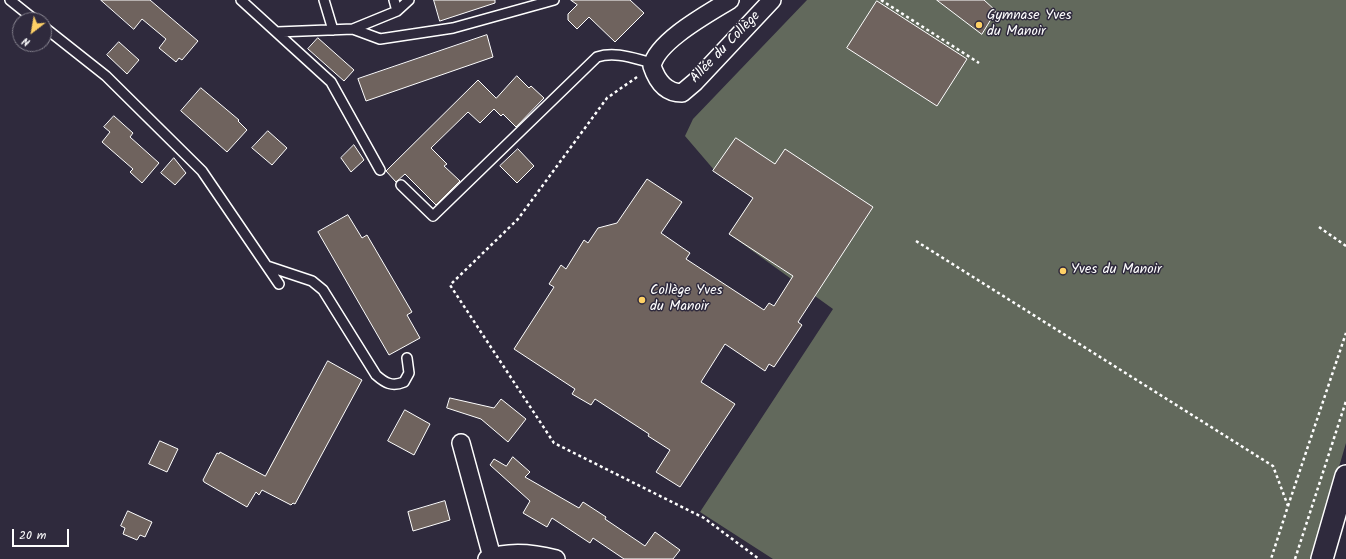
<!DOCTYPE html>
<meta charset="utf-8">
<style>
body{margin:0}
#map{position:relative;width:1346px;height:559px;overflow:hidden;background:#2f2a3d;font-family:Kalam,sans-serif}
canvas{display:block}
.north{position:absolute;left:12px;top:12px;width:40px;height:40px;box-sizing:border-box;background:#2f2a3d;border:1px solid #827f8b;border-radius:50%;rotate:211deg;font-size:11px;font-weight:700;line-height:16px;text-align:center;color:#fff}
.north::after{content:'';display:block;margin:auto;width:14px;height:18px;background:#ffd166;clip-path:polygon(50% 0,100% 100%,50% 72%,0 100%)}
.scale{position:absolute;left:12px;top:529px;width:57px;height:18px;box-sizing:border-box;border:2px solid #fff;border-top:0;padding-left:5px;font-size:12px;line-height:14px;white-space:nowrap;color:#fff;-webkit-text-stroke:3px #2f2a3d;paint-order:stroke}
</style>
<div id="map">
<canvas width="1346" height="559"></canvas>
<div class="north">N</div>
<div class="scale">20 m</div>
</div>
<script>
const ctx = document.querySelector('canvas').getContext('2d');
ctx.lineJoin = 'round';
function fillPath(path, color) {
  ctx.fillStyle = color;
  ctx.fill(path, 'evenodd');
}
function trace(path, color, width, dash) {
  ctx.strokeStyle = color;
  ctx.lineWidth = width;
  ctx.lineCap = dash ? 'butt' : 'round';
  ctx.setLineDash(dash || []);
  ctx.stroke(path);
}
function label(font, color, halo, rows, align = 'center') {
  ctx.font = font + ' Kalam,sans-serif';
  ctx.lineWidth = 3;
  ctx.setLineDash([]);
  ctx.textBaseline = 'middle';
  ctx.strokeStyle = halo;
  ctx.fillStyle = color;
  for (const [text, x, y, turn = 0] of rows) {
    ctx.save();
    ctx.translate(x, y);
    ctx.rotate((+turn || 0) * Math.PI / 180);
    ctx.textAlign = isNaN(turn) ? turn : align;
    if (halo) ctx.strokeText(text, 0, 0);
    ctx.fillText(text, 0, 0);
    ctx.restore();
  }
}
const green = new Path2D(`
 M807,0H1346V443L1312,559H773L700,512L833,309L729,234L753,198L715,171L685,136L693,119Z`);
const building = new Path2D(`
 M101,0H150L198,41L182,60L179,58L176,62L159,48L166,39L142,19L134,29Z
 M434,0H495V3L440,21Z
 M571,0H630L644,13L615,42L589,17L577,29L568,20V14L577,5Z
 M937,0H984L996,11L982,34Z
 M877,1L967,59L937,106L847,48Z
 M487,35L493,57L366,101L358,79Z
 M318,38L354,70L344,81L308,49Z
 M119,42L139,60L127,74L107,55Z
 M517,76L529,88L531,86L544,98L516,127L503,114L501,116L494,109L480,123L468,112L431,148L447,164L444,166L460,181L436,205L405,174L396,182L386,171L478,80L496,98Z
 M201,88L239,120L238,121L247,130L227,152L181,111Z
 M114,116L133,133L130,137L159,163L142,183L130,172L133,169L102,142L110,132L104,127Z
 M268,131L287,148L272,165L252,148Z
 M736,138L775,164L785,149L873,207L798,322L802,325L774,367L769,364L765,371L725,344L701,382L735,404L680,487L656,472L670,450L648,436L649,434L595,399L591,405L572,394L575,389L514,349L554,287L549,284L561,265L566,269L584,240L588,243L598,228L617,223L647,179L682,202L661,233L690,253L686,259L764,310L769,303L774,306L793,276L729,234L753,198L713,171Z
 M354,145L364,160L351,172L341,158Z
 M518,149L534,166L517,183L500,166Z
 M174,158L186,173L175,185L161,173Z
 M348,215L362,238L367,235L412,312L407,315L420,338L389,355L318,232Z
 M328,361L362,380L295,504L293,503L291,505L262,490L259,495L256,492L247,507L204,482L203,480L217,453L219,454L220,452L265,476Z
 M450,398L494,408L501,399L526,419L508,442L481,419L447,408Z
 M405,410L430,424L414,455L388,441Z
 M160,441L178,449L167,472L149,464Z
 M513,457L530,472L525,477L579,508L583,502L606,517L605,519L645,546L655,532L680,550L673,559H624L593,538L590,543L552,518L547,527L523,513L530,501L490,465L494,459L506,466Z
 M445,501L450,520L413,531L408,512Z
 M128,511L152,522L145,537L140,535L137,540L123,534L125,528L121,526Z`);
const path = new Path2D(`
 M881,0L979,63
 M637,77L607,98L518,219L450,285L554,443L704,518L759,559
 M1319,227L1346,246
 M916,241L1273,466L1288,506L1271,559
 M1288,506L1346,333
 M1295,559L1346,401`);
const service = new Path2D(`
 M10,0L35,20
 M241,0L331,82L380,170
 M324,0L333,30
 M394,0L397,11
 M44,27L106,76L202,171L279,284
 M353,29L380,39L453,28L554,0
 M277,32L353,29L397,11L409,0
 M401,185L433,216L597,57C616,51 635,59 653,63
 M267,266L312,281L323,290L376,375C385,383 392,387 404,382L409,373L407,358`);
const minor = new Path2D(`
 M730,0C709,13 657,41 652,66C657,81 666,93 682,93L695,82L772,0
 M461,443L492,557
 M487,559C509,550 533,553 556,559`);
const tertiary = new Path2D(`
 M1322,559L1346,476`);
const markers = [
 [979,25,4,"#ffd166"],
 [1063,271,4,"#ffd166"],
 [642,300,4,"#ffd166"]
];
const poiNames = [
 ["Gymnase Yves",987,17],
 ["du Manoir",987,33],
 ["Yves du Manoir",1071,271],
 ["Collège Yves",650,292],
 ["du Manoir",650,308]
];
const streetNames = [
 ["Allée du Collège",726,48,-46]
];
fillPath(green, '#62695c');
fillPath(building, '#6f635e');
trace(building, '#fff', 1);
trace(service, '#fff', 12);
trace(minor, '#fff', 20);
trace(tertiary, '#fff', 24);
trace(path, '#fff', 2.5, [3, 3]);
trace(service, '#2f2a3d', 9);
trace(minor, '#2f2a3d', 17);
trace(tertiary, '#2f2a3d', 21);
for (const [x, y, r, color] of markers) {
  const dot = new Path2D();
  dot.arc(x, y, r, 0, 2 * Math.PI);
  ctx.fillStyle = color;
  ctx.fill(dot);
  trace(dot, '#2f2a3d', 1.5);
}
label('14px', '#fff', '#2f2a3d', poiNames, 'left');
label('14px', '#fff', '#2f2a3d', streetNames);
</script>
